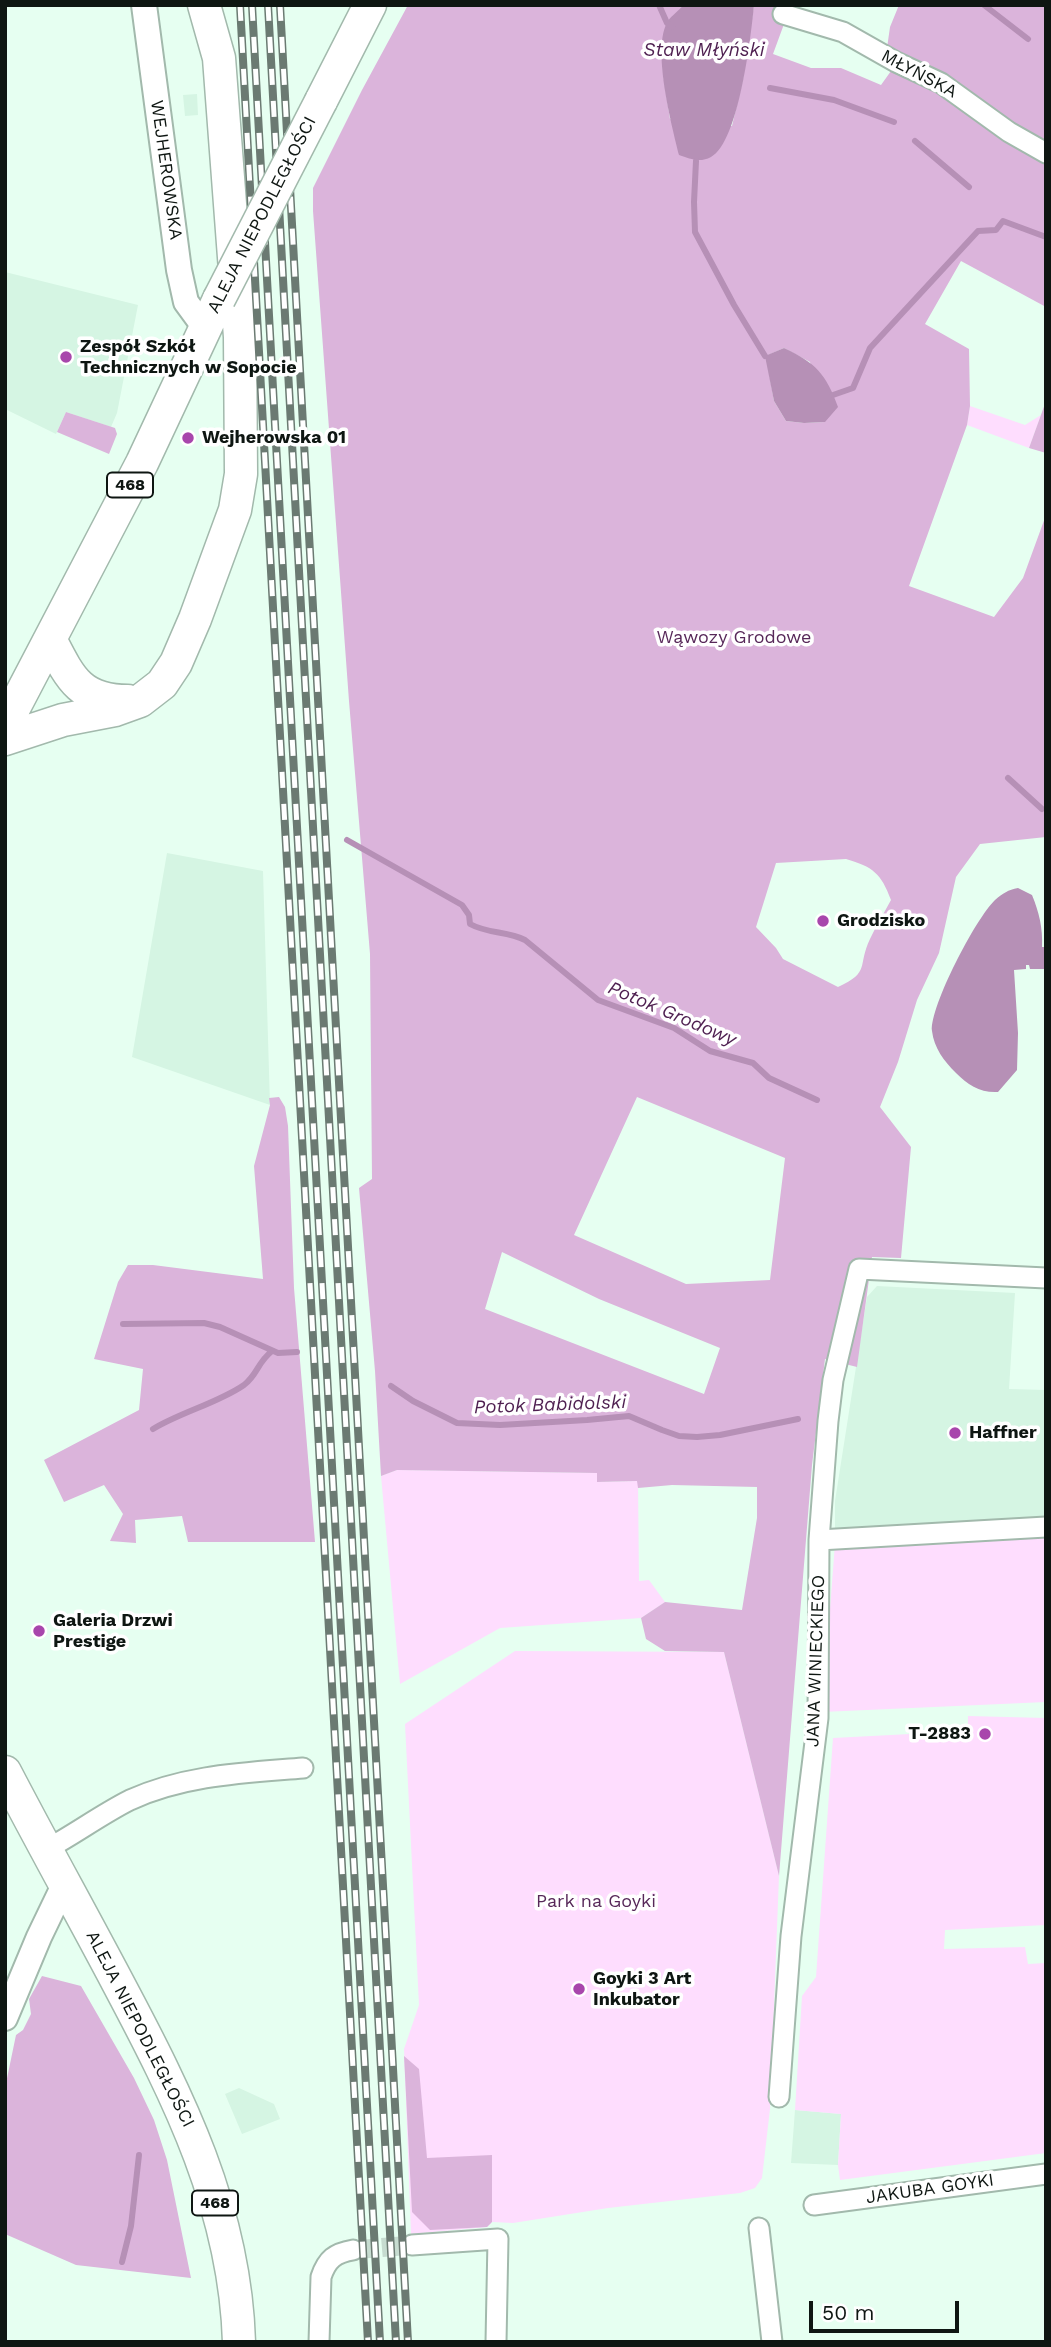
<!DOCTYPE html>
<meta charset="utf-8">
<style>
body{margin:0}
#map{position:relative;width:1051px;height:2347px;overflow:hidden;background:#e6fff1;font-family:"Work Sans",sans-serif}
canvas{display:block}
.frame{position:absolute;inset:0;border:7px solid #0e1612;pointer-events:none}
.scale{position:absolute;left:809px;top:2301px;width:150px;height:32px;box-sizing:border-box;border:4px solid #0e1612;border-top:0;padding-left:9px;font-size:21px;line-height:24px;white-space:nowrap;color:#0e1612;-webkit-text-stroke:5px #fff;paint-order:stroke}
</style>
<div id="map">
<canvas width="1051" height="2347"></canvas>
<div class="frame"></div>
<div class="scale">50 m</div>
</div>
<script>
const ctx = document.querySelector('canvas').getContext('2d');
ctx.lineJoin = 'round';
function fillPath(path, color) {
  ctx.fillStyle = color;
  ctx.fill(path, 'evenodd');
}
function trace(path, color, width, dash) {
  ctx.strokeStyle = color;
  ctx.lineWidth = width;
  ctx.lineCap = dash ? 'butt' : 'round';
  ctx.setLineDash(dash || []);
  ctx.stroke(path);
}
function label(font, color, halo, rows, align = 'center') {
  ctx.font = font + ' "Work Sans",sans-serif';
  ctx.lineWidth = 7;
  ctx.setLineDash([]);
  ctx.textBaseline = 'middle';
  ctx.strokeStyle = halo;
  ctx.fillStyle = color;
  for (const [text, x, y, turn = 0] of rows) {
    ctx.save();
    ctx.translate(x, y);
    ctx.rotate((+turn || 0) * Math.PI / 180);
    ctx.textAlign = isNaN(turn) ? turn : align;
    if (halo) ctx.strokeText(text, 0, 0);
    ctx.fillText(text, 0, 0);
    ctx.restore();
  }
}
const built = new Path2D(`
 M197,94L198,115L185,116L183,95Z
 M5,272L138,305L117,413L111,427L66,412L56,434L5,409Z
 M167,853L263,871L270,1105L132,1057Z
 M877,1286L1015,1293L1009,1389L1046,1390V1534L835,1544V1501L867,1297Z
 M239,2088L274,2104L280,2119L242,2134L225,2094Z
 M795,2110L841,2114L838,2165L791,2163Z`);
const green = new Path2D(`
 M970,406L1025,425L1041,415L1029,448L967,425Z
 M397,1470L598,1473V1482L638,1481L639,1581L649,1580L665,1602L641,1618L500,1628L400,1684L381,1476Z
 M1046,1534V1702L822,1712L835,1544Z
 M515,1651L724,1652L779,1876L770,2109L762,2178L755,2188L740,2193L608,2208L513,2223L492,2222L487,2227L411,2234L404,2049L419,2005L405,1724Z
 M968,1716L1046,1718V1925L945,1930L944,1949L1025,1947L1028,1964L1046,1963V2153L840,2180L838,2165L841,2114L795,2110L802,1996L816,1977L833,1738L968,1731Z`);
const forest = new Path2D(`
 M408,5H683L662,45L663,74L670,119L732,126L743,79L754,5H791L773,54L811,68H841L881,85L901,57L887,48L890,27L899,5H1046V307L961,261L925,324L969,349L970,406L967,425L909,586L994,617L1023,578L1046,515V837L980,844L956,877L939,953L917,1000L898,1062L880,1107L911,1147L901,1258L872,1257L857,1367L825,1359L812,1465L779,1876L724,1652L665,1651L646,1639L641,1618L665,1602L742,1610L757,1518V1487L672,1485L638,1488L637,1481L597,1482V1473L397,1470L381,1476L375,1371L359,1188L372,1179L370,954L349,701L313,211V188L362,90ZM784,348L810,362L825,422L804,423L786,421L774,401L766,356ZM846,859C873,867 881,873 891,900C884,913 876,926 870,939C857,966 871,972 838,987L783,959L776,948L756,927L776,863ZM637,1097L785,1158L770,1280L686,1284L574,1235ZM502,1252L599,1299L720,1348L704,1394L485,1309Z
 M1046,401V453L1029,448Z
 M66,412L115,428L117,434L109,454L57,432Z
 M279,1097L285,1107L288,1126L294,1288L315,1542H188L182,1516L135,1520L136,1543L110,1541L123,1514L104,1485L64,1502L44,1460L139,1410L143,1369L94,1359L118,1282L128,1265H153L263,1279L254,1166L270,1105L269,1098Z
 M42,1976L81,1986L134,2078L154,2120L167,2160L191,2278L76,2265L5,2234V2088L16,2035L23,2030L31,2014L29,1999Z
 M404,2056L419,2069L427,2158L492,2155V2222L487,2227L430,2230L412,2212Z`);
const water = new Path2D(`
 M683,5H754C751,36 739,142 711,157C700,163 690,159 679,155C672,126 651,47 668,21C672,15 679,11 683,5Z
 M784,348C816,363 826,374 838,407L825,422L804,423L786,421L774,401L765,356Z
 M1018,888L1032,895C1039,912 1043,928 1042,947H1046V969H1030L1029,965H1026V969L1014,970L1018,1033L1017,1070L998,1092C980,1093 968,1085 956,1073C944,1061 934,1048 932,1031C930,1006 976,918 995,900C1003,893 1008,890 1018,888Z`);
const stream = new Path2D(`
 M659,5L667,23L672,27
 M984,5L1028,39
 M770,88L834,100L894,122
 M915,141L969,187
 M696,161L694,202L695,232L734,305L765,356
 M833,395L853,388L870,348L978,231L996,230L1003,221L1046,237
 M1008,778L1042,809
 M347,840L462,905L469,915L470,924C488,934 507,931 525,940L598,1000L674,1028L710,1051L753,1063L769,1078L817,1100
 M123,1324L204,1323L220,1327L278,1353L297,1352
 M391,1386L413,1401L457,1423L500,1425L587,1420L629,1416L662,1430L679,1436L697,1437L720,1435L798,1419
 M153,1429C181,1412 218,1403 244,1385C258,1374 257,1363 272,1351
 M122,2262L131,2226L139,2155`);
const minorTunnel = new Path2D(`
 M353,2250L412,2245`);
const minor = new Path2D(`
 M783,14L843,32L896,62L941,83L1009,132L1046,153
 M819,1540L1046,1527
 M47,1849C75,1834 102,1814 130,1800C185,1775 243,1773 303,1768
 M779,2097L791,1936L818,1718L819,1540L828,1421L833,1380L859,1269L1046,1278
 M814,2205L1046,2174
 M759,2228L772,2342
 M412,2245L498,2239L496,2342
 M319,2342L321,2277C327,2259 335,2253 353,2250`);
const tertiary = new Path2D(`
 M144,5L179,270L186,302L205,328
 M5,2018L39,1937L65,1883`);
const primary = new Path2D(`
 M321,101L370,5
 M50,639C70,678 80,701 128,701
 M5,725L142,463L219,299
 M5,739L63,720L115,710L140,701L162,684L176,663L195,619L235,510L241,474L240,337L219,58L204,5
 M5,1772C42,1843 81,1913 118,1983C179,2098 235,2209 239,2342`);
const rail = new Path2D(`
 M240,5L368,2342
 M252,5L380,2342
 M268,5L396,2342
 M280,5L408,2342`);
const primaryBridge = new Path2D(`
 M219,299L321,101`);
const markers = [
 [66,357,7,"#a846ac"],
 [188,438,7,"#a846ac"],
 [823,921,7,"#a846ac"],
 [955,1433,7,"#a846ac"],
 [39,1631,7,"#a846ac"],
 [985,1734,7,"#a846ac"],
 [579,1989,7,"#a846ac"]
];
const shields = [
 [130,485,46],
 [215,2203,46]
];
const shieldNames = [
 ["468",130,485],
 ["468",215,2203]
];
const streetNames = [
 ["MŁYŃSKA",919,74,28],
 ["WEJHEROWSKA",166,170,82],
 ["ALEJA NIEPODLEGŁOŚCI",262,215,-63],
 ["JANA WINIECKIEGO",816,1661,-88],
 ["ALEJA NIEPODLEGŁOŚCI",140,2029,63],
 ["JAKUBA GOYKI",930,2189,-8]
];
const poiNames = [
 ["Zespół Szkół",80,347],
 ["Technicznych w Sopocie",80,368],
 ["Wejherowska 01",202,438],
 ["Grodzisko",837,921],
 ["Haffner",969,1433],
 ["Galeria Drzwi",53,1621],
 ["Prestige",53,1642],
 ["T-2883",971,1734,"right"],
 ["Goyki 3 Art",593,1979],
 ["Inkubator",593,2000]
];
const parkNames = [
 ["Wąwozy Grodowe",734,638],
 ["Park na Goyki",596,1902]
];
const waterNames = [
 ["Staw Młyński",704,50],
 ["Potok Grodowy",672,1014,23],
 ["Potok Babidolski",550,1405,-2]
];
fillPath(built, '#d5f5e3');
fillPath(green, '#feddfe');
fillPath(forest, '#dbb4db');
fillPath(water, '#b690b6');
trace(stream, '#b690b6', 6);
trace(minorTunnel, '#c6dcd0', 19, [19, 10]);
trace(minor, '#a2b9ac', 23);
trace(tertiary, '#a2b9ac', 28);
trace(primary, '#a2b9ac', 35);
trace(minor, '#fff', 19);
trace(tertiary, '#fff', 24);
trace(primary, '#fff', 32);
trace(rail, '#6b7a72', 8);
trace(rail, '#fff', 5, [16]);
trace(primaryBridge, '#a2b9ac', 35, []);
trace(primaryBridge, '#fff', 32);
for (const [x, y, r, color] of markers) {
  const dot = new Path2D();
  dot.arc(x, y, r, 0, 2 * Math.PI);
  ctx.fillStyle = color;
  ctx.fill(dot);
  trace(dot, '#fff', 2.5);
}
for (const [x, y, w] of shields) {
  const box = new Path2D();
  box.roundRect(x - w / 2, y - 12.5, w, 25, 5);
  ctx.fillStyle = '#fff';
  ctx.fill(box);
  trace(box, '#0e1612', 2);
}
label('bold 16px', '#0e1612', null, shieldNames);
label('18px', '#0e1612', '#fff', streetNames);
label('bold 18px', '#0e1612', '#fff', poiNames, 'left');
label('18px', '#572859', '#fff', parkNames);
label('italic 19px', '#4e1f50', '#fff', waterNames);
</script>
